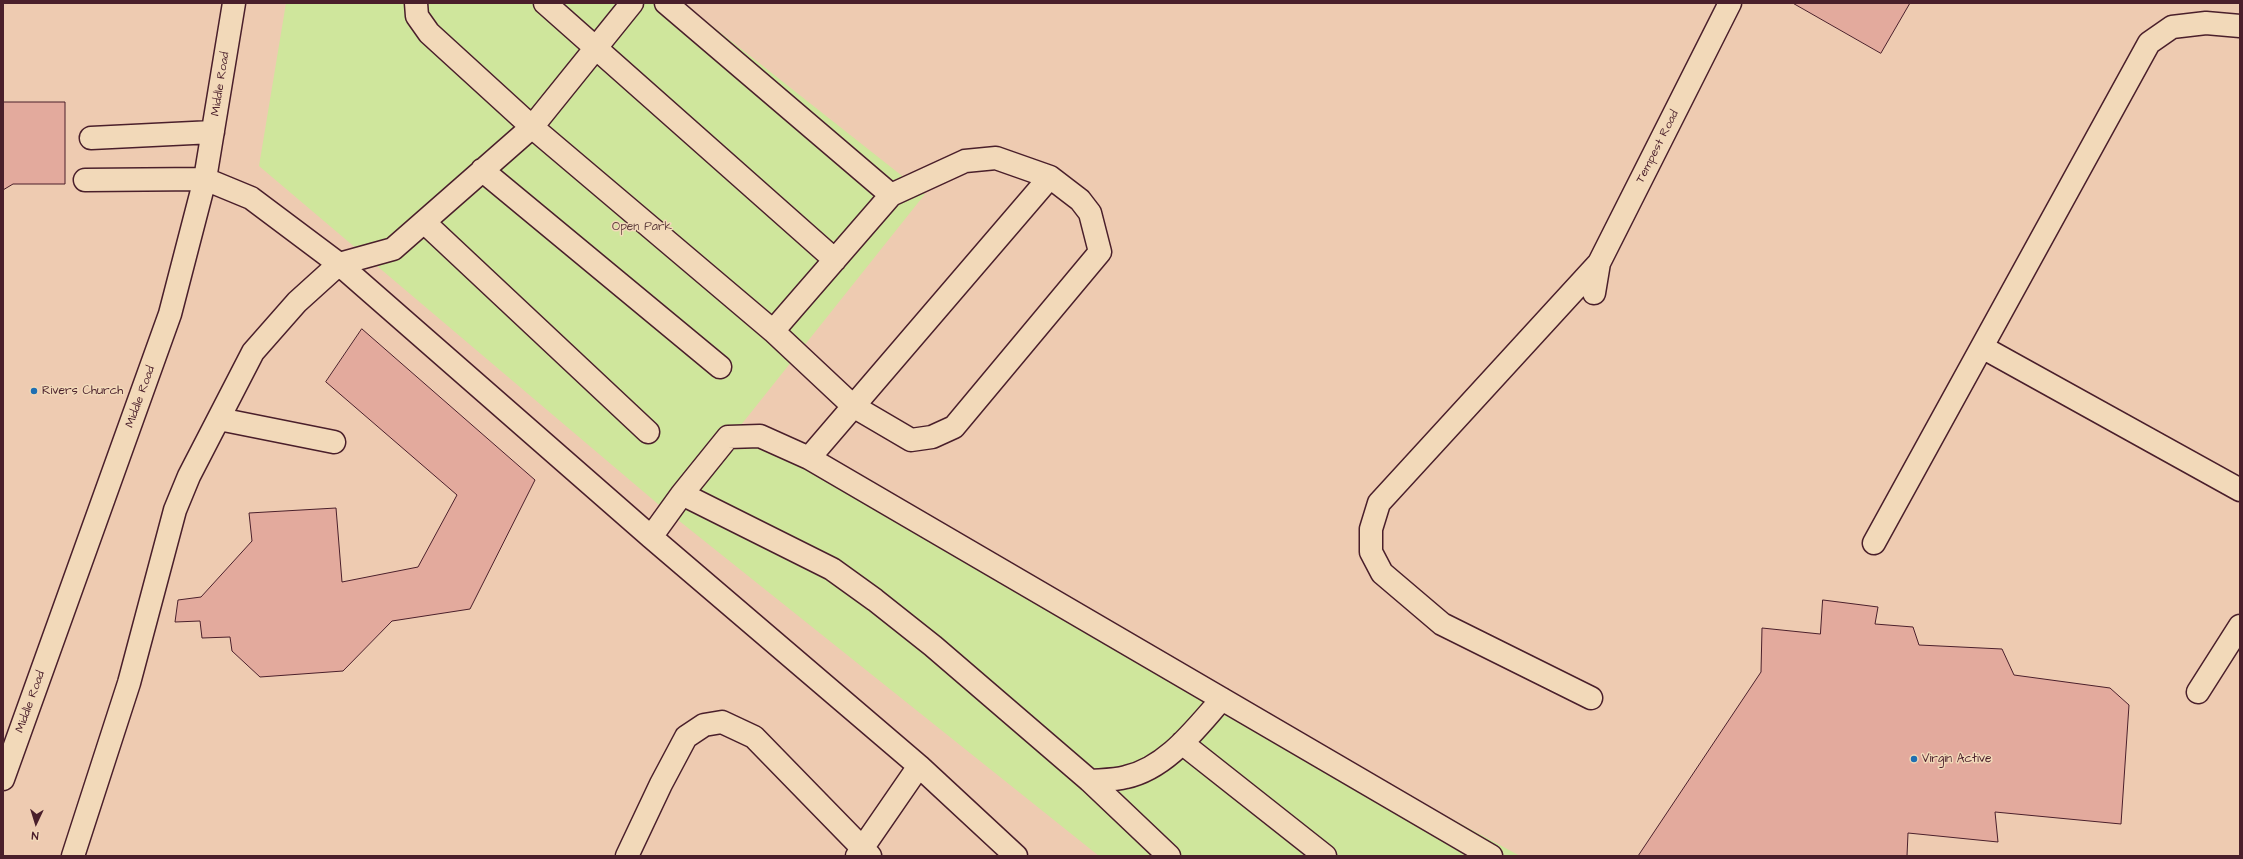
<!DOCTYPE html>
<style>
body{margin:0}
#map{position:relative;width:2243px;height:859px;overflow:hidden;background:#eecbb1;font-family:"Architects Daughter",sans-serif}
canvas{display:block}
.frame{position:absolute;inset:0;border:4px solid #4a1f2b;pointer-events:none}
.north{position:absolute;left:16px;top:803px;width:40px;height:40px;-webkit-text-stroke:3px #f2d9b9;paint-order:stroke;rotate:184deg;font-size:11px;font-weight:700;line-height:16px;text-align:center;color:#4a1f2b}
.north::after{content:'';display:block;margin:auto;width:14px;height:18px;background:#4a1f2b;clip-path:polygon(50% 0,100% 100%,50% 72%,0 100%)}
</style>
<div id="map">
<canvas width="2243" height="859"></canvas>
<div class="frame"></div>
<div class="north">N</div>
</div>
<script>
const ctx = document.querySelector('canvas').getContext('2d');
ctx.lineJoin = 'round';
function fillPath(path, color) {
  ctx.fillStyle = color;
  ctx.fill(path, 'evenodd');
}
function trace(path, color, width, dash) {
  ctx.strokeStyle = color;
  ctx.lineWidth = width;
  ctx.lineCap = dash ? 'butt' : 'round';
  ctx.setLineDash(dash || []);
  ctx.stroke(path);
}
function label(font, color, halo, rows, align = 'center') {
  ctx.font = font + ' "Architects Daughter",sans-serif';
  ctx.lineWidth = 3;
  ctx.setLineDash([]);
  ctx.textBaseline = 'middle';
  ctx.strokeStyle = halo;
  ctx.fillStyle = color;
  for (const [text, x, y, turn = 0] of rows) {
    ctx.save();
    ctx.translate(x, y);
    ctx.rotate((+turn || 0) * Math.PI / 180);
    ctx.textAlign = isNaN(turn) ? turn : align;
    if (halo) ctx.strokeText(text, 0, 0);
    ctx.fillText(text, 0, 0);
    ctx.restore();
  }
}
const green = new Path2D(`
 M286,3H683L925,194L737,430L1520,856H1099L658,504L259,166Z`);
const building = new Path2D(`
 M1793,3H1910L1881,53Z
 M3,102H65V184H13L3,190Z
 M362,329L535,480L470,609L392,621L343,671L260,677L232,651L230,637L202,638L200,621L175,622L178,600L201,597L252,541L249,513L336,508L342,582L418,567L457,495L326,382Z
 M1823,600L1878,607L1875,624L1913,627L1919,645L2002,649L2014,675L2110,688L2129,705L2121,824L1995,812L1998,842L1908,833L1907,856H1638L1761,672L1762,628L1820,634Z`);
const minor = new Path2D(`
 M545,3L835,260
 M632,3L532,127L773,331L891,195L965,161L996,158L1050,177L809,458
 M666,3L891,195
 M91,138L213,132
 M482,170L720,367
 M85,180L205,179L251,198L339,264L651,537L919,766L1016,856
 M424,222L648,432
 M1594,293L1599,263L1730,3
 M773,331L853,406L911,440L932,437L954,427L1100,252L1090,213L1080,200L1050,177
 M1982,347L2240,490
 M219,419L334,442
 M682,494L728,437L760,436L809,458L1491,856
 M651,537L682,494L832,569L875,600L933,646L1090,781L1169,856
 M1874,543L2149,43L2172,27L2206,23L2240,26
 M2198,692L2240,626
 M1591,698L1442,624L1382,573L1371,552V529L1379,503L1599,263
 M1182,743L1325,856
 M3,779L170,314L205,179L234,3
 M1090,781C1102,780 1115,780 1126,777C1167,768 1196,728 1222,699
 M73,856L129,683L175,510L189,476L253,352L297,302L339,264L393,249L532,127L429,33L417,16L416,3
 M627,856L661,784L686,737L704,725L722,722L754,737L870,856
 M857,856L919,766`);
const markers = [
 [34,391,4,"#1f6fb2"],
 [1914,759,4,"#1f6fb2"]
];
const streetNames = [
 ["Middle Road",221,84,-81],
 ["Tempest Road",1658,147,-63],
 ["Middle Road",141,397,-70],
 ["Middle Road",31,702,-70]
];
const parkNames = [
 ["Open Park",642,227]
];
const poiNames = [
 ["Rivers Church",42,391],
 ["Virgin Active",1922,759]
];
fillPath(green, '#cfe69c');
fillPath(building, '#e3aa9d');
trace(building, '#4a1f2b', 1);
trace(minor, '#4a1f2b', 25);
trace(minor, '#f2d9b9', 22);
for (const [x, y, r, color] of markers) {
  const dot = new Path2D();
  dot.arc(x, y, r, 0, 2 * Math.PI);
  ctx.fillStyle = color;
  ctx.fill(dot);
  trace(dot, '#f2d9b9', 1.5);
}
label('12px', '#4a1f2b', '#f2d9b9', streetNames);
label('12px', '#5e3d3c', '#f2d9b9', parkNames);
label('12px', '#4a1f2b', '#f2d9b9', poiNames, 'left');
</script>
